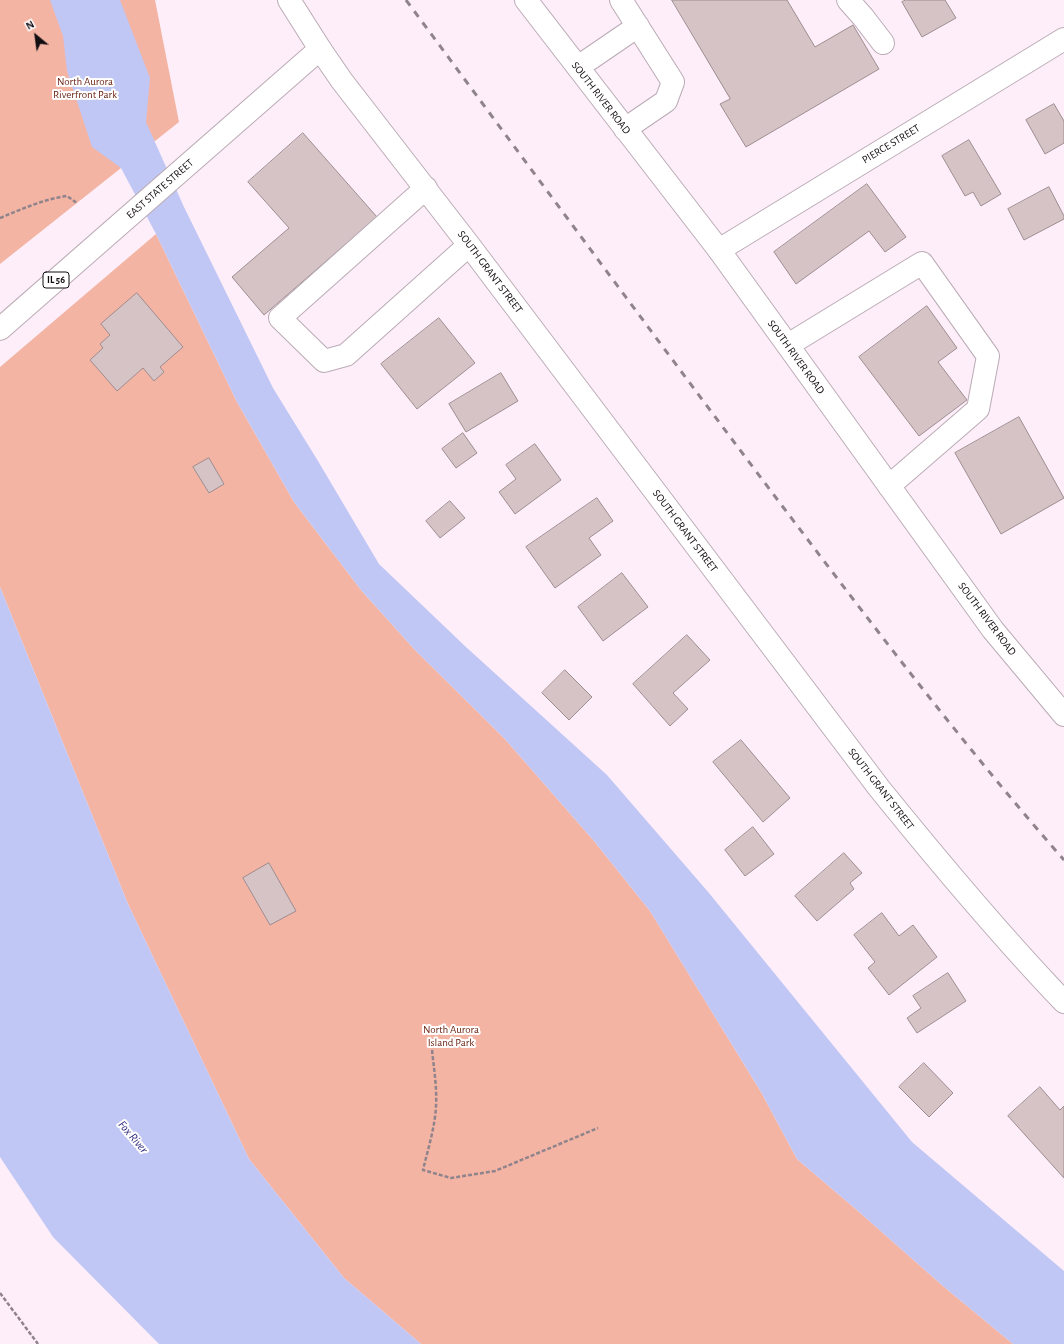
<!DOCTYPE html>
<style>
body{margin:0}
#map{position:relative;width:1064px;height:1344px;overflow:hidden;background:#feeef9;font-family:"Alegreya Sans",sans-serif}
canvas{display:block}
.north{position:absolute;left:16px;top:16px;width:40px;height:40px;-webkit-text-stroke:3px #fff;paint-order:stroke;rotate:331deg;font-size:11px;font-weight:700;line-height:16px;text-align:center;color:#120d11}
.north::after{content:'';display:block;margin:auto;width:14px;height:18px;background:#120d11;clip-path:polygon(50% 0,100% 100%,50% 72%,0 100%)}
</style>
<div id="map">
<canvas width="1064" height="1344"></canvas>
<div class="north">N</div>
</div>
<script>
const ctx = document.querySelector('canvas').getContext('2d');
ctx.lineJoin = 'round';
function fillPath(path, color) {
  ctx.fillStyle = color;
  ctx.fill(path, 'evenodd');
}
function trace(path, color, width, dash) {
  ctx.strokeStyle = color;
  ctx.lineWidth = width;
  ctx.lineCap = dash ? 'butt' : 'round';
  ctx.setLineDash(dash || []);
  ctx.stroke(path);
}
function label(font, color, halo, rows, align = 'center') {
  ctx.font = font + ' "Alegreya Sans",sans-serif';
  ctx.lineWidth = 4;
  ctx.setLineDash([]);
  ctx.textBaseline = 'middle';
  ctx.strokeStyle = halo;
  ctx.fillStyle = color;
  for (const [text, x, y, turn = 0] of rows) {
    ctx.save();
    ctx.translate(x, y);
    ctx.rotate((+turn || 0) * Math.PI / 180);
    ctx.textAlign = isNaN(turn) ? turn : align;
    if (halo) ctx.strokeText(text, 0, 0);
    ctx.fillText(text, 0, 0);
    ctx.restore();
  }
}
const green = new Path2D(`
 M0,0H155L179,122L0,264Z
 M156,234L237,402L294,502L361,590L414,649L504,738L594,841L650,911L761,1092L797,1159L858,1211L943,1286L1013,1344H421L344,1278L249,1159L128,904L0,587V367Z`);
const water = new Path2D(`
 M50,0H120L150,78L146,122L184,207L273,388L318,461L379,564L466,647L607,775L709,893L912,1142L1064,1271V1344H1013L943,1286L858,1211L797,1159L761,1092L650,911L594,841L504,738L414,649L361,590L294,502L237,402L156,234L121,168L92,147L67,71L63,36Z
 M0,587L128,904L249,1159L344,1278L421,1344H159L53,1237L0,1157Z`);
const building = new Path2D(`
 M672,0H787L815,47L853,25L879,69L746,147L720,104L730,99Z
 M906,0H945L956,18L922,37L902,2Z
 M1054,104L1064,121V143L1045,154L1026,120Z
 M303,133L377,217L264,315L232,277L289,228L248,182Z
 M969,140L1001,194L981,206L973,192L965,196L942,156Z
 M867,184L906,237L885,252L869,231L796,284L774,252Z
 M1049,187L1064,216V219L1024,240L1008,209Z
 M137,293L183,347L160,367L164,372L154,381L143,368L117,391L90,360L103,348L100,344L110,335L101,324Z
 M927,306L957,348L938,362L967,400L919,436L859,357Z
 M439,318L475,363L417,409L381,364Z
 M501,373L518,401L466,432L449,404Z
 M1019,417L1064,498L1001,534L955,453Z
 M463,433L477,453L456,468L442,449Z
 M535,444L561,480L515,514L499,492L516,479L506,465Z
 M209,458L224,484L209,493L193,467Z
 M597,498L613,521L589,538L601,555L555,588L526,547Z
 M450,501L465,518L440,538L426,521Z
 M622,573L648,607L603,641L578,607Z
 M687,635L710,660L673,693L688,709L670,726L633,684Z
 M565,670L592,697L569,720L542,693Z
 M741,740L790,798L763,822L713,762Z
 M753,827L774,854L745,876L725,850Z
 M844,853L862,873L850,883L854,889L817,921L795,896Z
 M269,863L296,911L270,925L243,878Z
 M882,913L899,936L913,925L937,957L889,995L868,968L875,962L854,935Z
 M948,973L966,1001L917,1033L907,1018L921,1008L913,996Z
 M924,1063L953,1093L929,1117L899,1087Z
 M1040,1087L1060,1110L1064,1106V1178L1008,1116Z`);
const path = new Path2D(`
 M0,218C22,209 44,199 67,196L77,203
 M432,1050C434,1069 437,1087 436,1106C435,1127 428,1149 423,1170L451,1178L495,1171L598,1128
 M0,1293L38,1344`);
const minor = new Path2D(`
 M621,0L673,82L666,101L625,129
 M848,0L863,17L883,43
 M320,49L342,81L469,245L879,788C938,861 999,934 1064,1002
 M578,67L638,26
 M426,188L280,318L324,361L346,355L469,245
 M719,250L1064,39
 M788,345L922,263L988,356L978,409L889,486`);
const major = new Path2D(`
 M526,0L719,250L993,630L1064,715
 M0,329L320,49L289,0`);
const rail = new Path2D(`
 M406,0C531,169 656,339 783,507C874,627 965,747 1064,860`);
const shields = [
 [56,280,26]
];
const shieldNames = [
 ["IL 56",56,280]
];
const parkNames = [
 ["North Aurora",85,82],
 ["Riverfront Park",85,95],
 ["North Aurora",451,1030],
 ["Island Park",451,1043]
];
const streetNames = [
 ["SOUTH RIVER ROAD",601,98,52],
 ["PIERCE STREET",891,144,-31],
 ["EAST STATE STREET",160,189,-41],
 ["SOUTH GRANT STREET",490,272,53],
 ["SOUTH RIVER ROAD",796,357,54],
 ["SOUTH GRANT STREET",685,531,53],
 ["SOUTH RIVER ROAD",987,619,53],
 ["SOUTH GRANT STREET",881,789,52]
];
const waterNames = [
 ["Fox River",133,1137,49]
];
fillPath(green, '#f4b4a4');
fillPath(water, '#c1c7f4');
fillPath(building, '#d5c3c6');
trace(building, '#9e8d90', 1);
trace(minor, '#baabb5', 24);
trace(major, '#baabb5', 24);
trace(path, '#8f848c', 2.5, [4, 2]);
trace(minor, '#fff', 22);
trace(major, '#fff', 22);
trace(rail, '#8f848b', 3, [7, 7]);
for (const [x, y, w] of shields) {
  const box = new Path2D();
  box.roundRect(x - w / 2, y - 8, w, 16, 3);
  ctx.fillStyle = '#fff';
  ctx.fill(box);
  trace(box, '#120d11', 1);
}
label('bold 10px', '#120d11', null, shieldNames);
label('11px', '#671d0d', '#fff', parkNames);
label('11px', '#120d11', '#fff', streetNames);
label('italic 12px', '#322c80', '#fff', waterNames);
</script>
